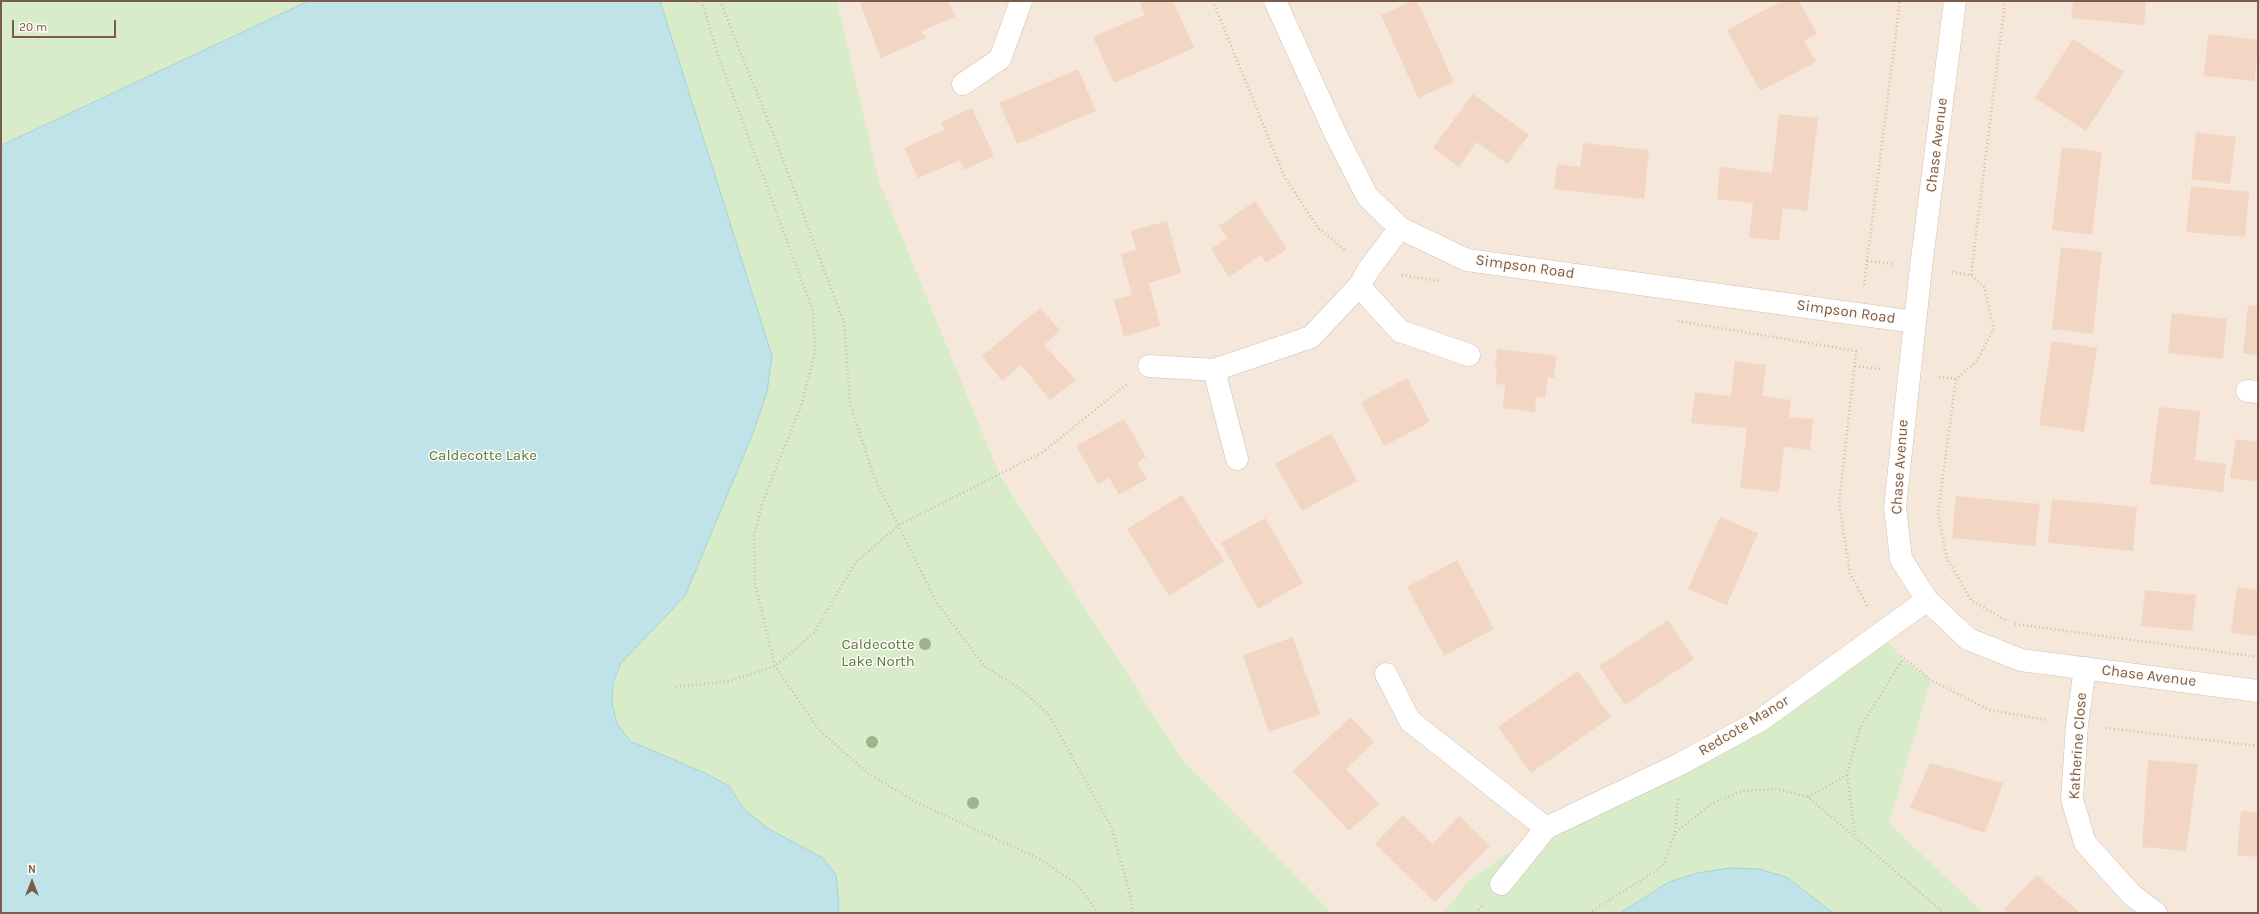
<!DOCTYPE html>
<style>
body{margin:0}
#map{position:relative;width:2259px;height:914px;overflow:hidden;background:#fdf6ec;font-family:Karla,sans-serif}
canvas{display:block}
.frame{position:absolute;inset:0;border:2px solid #7a5c4d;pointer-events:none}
.north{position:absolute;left:12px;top:862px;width:40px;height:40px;-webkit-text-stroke:3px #fffaf3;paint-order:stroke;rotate:0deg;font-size:11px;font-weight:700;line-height:16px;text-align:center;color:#7a5c4d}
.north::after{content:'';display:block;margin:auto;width:14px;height:18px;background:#7a5c4d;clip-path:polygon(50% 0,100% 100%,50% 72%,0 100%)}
.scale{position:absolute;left:12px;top:20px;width:104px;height:18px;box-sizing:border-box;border:2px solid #7a5c4d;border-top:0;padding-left:5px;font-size:12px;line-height:14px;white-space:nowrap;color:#7a5c4d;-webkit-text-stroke:3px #fffaf3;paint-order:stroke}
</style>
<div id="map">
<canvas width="2259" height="914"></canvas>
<div class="frame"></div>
<div class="north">N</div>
<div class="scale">20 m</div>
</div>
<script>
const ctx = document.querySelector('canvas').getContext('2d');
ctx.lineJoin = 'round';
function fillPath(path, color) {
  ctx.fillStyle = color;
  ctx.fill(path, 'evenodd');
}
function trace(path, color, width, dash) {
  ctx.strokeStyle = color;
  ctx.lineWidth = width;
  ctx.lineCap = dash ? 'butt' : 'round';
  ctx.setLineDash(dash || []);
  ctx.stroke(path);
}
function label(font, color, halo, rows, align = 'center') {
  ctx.font = font + ' Karla,sans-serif';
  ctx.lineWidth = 3;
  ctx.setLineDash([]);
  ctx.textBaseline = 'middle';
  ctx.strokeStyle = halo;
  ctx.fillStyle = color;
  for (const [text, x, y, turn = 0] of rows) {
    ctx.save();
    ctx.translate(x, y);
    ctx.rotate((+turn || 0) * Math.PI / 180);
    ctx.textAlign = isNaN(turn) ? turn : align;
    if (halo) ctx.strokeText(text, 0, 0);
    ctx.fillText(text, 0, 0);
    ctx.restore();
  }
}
const residential = new Path2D(`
 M837,1H2258V913H1984L1889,823L1931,680L1903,659L1881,633L1761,720L1470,879L1443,913H1332L1182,759L1000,475L879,182Z`);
const green = new Path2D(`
 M1,1H837L879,181L1000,475L1182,759L1332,913H1Z
 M1881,633L1903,659L1931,680L1889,823L1984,913H1443L1470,879L1546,828L1680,764Z`);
const water = new Path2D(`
 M309,1H660L772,356L767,392L753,433L685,596L621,663L613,683L612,702L617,724L630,741L707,774L729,786L744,809L767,828L823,858L836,875L839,904L838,913H1V146Z
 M1730,868L1760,869L1788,878L1833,913H1620L1669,882L1698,873Z`);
const building = new Path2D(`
 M859,1H949L955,17L921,31L926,38L881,58Z
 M1139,1H1173L1194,48L1114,83L1093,37L1145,15Z
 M1412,1H1417L1454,82L1418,98L1381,15Z
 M1782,1H1799L1817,34L1804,41L1816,62L1760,91L1727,30Z
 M2073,1H2146L2144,25L2071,18Z
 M2208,34L2258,40L2255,81L2204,76Z
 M2073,39L2124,72L2086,131L2035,98Z
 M1078,69L1096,111L1017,144L999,103Z
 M1473,94L1529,135L1507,164L1477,142L1459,167L1433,148Z
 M972,108L994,156L964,170L960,160L918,178L904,148L944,130L941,122Z
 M1779,114L1818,118L1807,211L1783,208L1779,241L1749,237L1753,203L1717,199L1720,167L1772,173Z
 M2196,132L2236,137L2230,184L2191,179Z
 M1583,143L1649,150L1644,199L1554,189L1557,164L1580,167Z
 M2062,147L2102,152L2092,235L2052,230Z
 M2191,186L2249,192L2245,237L2186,232Z
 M1255,201L1287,249L1266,263L1261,255L1229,277L1211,249L1227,238L1219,226Z
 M1167,221L1181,273L1149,283L1160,326L1124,336L1114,300L1132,295L1121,254L1136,250L1131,231Z
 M2061,247L2102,252L2093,334L2052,329Z
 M2248,305L2258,306V355L2243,353Z
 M1040,308L1060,330L1044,345L1076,380L1050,400L1021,365L1002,381L982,356Z
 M2172,313L2227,319L2223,359L2168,353Z
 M2052,341L2097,348L2084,432L2039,425Z
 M1497,349L1556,356L1554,378L1548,377L1545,398L1536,397L1535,412L1503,408L1505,385L1496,384L1497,371L1495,370Z
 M1735,361L1766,365L1762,396L1791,400L1789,417L1813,419L1810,450L1784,447L1779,492L1740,488L1747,428L1691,423L1695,392L1731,396Z
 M1407,378L1430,422L1384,446L1361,402Z
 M2159,407L2200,411L2195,460L2226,464L2223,492L2150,484Z
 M1124,419L1146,457L1137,463L1147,479L1119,495L1109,478L1098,484L1076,446Z
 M1331,433L1357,481L1302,511L1275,464Z
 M2236,439L2258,442V482L2230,478Z
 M1182,495L1224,561L1169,596L1127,529Z
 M1956,496L2040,504L2035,546L1952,538Z
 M2052,499L2137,507L2133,551L2048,543Z
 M1720,517L1758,533L1727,605L1688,589Z
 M1265,518L1303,583L1258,609L1221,543Z
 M1457,560L1494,629L1444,656L1407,587Z
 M2237,587L2258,590V636L2231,633Z
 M2145,590L2196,595L2192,631L2141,626Z
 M1668,620L1694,659L1625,705L1599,666Z
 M1293,637L1320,714L1269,732L1243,655Z
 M1578,671L1611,717L1531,773L1498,727Z
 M1351,717L1374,742L1346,769L1379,804L1349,831L1293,771Z
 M2148,760L2198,764L2186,851L2142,847Z
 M1930,763L2003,783L1985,833L1910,808Z
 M2241,811L2258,812V857L2237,855Z
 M1403,815L1433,844L1459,816L1490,846L1435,902L1375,844Z
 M2037,875L2080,913H2009L2004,909Z`);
const path = new Path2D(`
 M702,1L718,55L813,311L815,352L802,403L763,501L754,536L755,584L775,666L819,730L869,774L918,803L1038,858L1077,884L1098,913
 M720,1L771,128L844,323L850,404L874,477L937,603L985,667L1021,689L1048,714L1111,826L1132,902V913
 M1213,1L1284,176L1318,228L1346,251
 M1867,261L1892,264
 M1402,275L1439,281
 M1971,275L2005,1
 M1864,285L1900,1
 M1678,321L1856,351L1839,503L1850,573L1867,606
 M1855,366L1880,369
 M1939,377L1956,379L1976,362L1994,328L1984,287L1971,275L1951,272
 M1956,379L1938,513L1947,559L1971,600L2005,620
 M2015,624L2258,657
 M1901,656L1931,680L1989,710L2047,720
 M676,687L730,681L775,666L814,633L855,563L899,525L1043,452L1127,384
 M2106,728L2258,746
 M1847,775L1855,835
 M1808,797L1847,775L1860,728L1903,659
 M1675,832L1678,797
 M1476,913L1482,906
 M1589,913L1663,866L1675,833L1711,804L1742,791L1777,789L1808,797L1944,913`);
const street = new Path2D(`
 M963,84L1000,59L1021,1
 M1359,286L1400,331L1469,355
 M1149,366L1214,370L1237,459
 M1214,370L1311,337L1359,286L1369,269L1400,228
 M2247,391L2258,392
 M2085,668L2077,725L2072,799L2085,843L2132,895L2156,913
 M1386,674L1410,721L1546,828
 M1501,884L1546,828L1680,764L1761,720L1927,600`);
const secondary = new Path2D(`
 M1275,1L1335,133L1367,196L1400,228L1467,260L1915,322
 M1955,1L1921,267L1895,507L1901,559L1927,600L1968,639L2021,660L2258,691`);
const trees = [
 [925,644],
 [872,742],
 [973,803]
];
const streetNames = [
 ["Chase Avenue",1937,145,-83],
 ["Simpson Road",1525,267,8],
 ["Simpson Road",1846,312,8],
 ["Chase Avenue",1900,467,-86],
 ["Chase Avenue",2149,676,7],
 ["Redcote Manor",1744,726,-31],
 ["Katherine Close",2078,746,-86]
];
const parkNames = [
 ["Caldecotte Lake",483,456],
 ["Caldecotte",878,645],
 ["Lake North",878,662]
];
fillPath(residential, '#f5e8da');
fillPath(green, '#d8ecc9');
fillPath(water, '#bfe3e8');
trace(water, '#a5d3da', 1);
fillPath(building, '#f3d5c3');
trace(street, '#d1beb0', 23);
trace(secondary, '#d6c0b0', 23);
trace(path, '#d9b8a5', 2.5, [1, 3]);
trace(street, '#fff', 22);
trace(secondary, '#fff', 22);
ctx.fillStyle = '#a0b28e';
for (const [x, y] of trees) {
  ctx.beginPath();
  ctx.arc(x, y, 6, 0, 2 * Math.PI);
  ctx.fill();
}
label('15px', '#7a5c4d', '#fffaf3', streetNames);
label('15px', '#537a41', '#fffaf3', parkNames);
</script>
